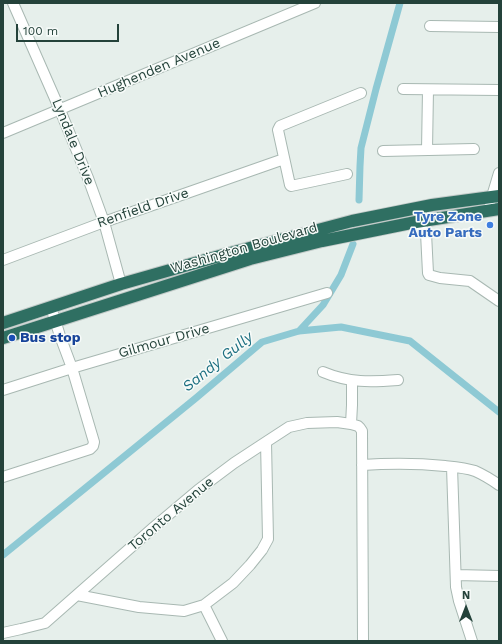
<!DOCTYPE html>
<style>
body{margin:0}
#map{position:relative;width:502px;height:644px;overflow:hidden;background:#e6efeb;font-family:"Work Sans",sans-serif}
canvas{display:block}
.frame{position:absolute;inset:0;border:4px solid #24423a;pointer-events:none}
.north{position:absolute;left:446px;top:588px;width:40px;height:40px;-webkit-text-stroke:3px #f7fbf9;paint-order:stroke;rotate:0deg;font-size:11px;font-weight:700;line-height:16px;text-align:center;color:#24423a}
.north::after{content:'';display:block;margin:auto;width:14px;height:18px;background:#24423a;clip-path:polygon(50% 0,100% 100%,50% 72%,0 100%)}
.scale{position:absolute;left:16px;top:24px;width:103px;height:18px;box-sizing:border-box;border:2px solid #24423a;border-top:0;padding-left:5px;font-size:12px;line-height:14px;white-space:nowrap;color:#24423a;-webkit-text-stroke:3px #f7fbf9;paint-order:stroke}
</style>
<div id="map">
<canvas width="502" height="644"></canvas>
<div class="frame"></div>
<div class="north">N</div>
<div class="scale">100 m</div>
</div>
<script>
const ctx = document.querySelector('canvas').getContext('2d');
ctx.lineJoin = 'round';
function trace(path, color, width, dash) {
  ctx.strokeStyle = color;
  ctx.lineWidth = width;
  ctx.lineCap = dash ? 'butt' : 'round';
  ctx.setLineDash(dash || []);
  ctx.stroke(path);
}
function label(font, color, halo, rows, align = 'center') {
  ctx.font = font + ' "Work Sans",sans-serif';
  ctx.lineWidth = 3;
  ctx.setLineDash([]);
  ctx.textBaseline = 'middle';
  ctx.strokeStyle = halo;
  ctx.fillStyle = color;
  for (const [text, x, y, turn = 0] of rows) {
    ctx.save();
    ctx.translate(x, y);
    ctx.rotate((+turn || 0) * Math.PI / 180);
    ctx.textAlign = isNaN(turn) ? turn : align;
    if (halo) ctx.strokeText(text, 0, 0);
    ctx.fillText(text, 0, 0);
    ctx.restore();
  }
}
const canal = new Path2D(`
 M359,200L360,166L361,148L376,89L400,3
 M299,331L323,305L341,275L353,244
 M3,555L196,398L262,342L299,331L341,327L410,341L499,412`);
const minor = new Path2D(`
 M13,3L60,110L88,178L104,222L121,284
 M430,26L499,27
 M403,89L499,90
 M3,133L315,3
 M427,150L428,90
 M383,151L474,149
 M347,174L291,186L290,185L278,130L280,126L361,93
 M490,203L499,173
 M416,222L426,233L428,273L429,275L440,278L470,281L499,301
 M3,260L104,222L284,159
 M323,372C349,383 371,382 398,380
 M3,390L72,368L327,293
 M351,424L352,405V381
 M362,465C390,463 417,463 445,466C455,467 466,468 475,471C484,475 492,480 499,485
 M452,467L456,587L459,601L472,641
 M3,477L90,449L93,446L94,442L72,368L60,336L51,307
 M456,575L499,576
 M77,595L139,607L184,611L204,605L233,583L250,565L262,550L268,539L266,442
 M204,605L222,641
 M3,633L21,629L45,623L154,527L198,490L234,463L266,442L289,427L307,423L337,422L351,424L358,426L360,428L362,431L363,641`);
const highway = new Path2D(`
 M3,323L121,284L223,255L352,221L432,205L499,196
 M3,338L250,259L322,241L416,222L499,209`);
const markers = [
 [490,225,4,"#3f7fe0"],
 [12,338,4,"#1a4fb4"]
];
const streetNames = [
 ["Hughenden Avenue",159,68,-23],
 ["Lyndale Drive",73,142,68],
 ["Renfield Drive",143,208,-19],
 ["Washington Boulevard",244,248,-16],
 ["Gilmour Drive",164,341,-16],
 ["Toronto Avenue",171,514,-40]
];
const shopNames = [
 ["Tyre Zone",482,217],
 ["Auto Parts",482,233]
];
const transitNames = [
 ["Bus stop",20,338]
];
const waterNames = [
 ["Sandy Gully",218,362,-39]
];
trace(canal, '#8ec9d4', 7);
trace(minor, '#a8b8b2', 12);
trace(highway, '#c2cac8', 14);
trace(minor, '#fff', 10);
trace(highway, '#2f6f62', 12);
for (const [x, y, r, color] of markers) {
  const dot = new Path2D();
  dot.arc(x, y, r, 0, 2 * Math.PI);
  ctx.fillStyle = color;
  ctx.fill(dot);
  trace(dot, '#f7fbf9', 1.5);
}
label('14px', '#24423a', '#f7fbf9', streetNames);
label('bold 14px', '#366cbe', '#f7fbf9', shopNames, 'right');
label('bold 14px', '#164399', '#f7fbf9', transitNames, 'left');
label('italic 15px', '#1c6f80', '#f7fbf9', waterNames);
</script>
